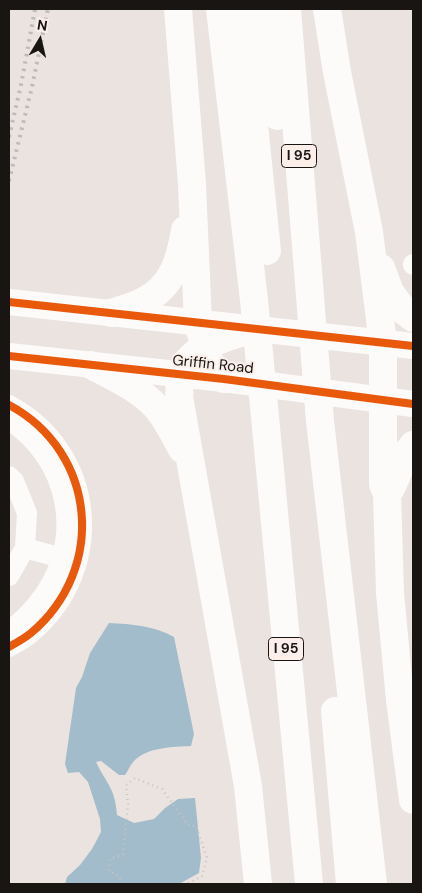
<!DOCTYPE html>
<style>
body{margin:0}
#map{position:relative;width:422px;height:893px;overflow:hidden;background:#eae3e0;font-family:"DM Sans",sans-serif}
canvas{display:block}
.frame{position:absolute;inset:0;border:10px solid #191513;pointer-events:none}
.north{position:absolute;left:15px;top:15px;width:50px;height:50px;-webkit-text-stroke:4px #fcefe9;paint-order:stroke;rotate:9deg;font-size:14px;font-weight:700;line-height:20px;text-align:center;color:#191513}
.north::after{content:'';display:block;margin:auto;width:18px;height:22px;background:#191513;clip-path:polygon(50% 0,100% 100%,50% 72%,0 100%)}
</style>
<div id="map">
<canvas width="422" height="893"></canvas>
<div class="frame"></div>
<div class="north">N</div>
</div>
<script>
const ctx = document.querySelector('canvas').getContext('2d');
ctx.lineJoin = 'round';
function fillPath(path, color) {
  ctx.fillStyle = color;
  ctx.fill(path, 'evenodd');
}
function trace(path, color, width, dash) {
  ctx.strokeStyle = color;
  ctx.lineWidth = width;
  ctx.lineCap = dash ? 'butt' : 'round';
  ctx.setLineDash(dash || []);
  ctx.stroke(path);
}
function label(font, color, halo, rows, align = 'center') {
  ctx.font = font + ' "DM Sans",sans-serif';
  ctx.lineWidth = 4;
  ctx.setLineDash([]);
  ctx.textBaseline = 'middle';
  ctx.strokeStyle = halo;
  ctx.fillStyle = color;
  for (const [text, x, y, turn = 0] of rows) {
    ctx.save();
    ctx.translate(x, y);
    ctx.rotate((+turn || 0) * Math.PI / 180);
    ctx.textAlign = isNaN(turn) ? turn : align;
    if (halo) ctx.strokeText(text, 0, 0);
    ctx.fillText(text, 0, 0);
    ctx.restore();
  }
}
const water = new Path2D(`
 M109,623C131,624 155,626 174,637L194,734L191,746C173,747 147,747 134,761C130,765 128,771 125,775H119L101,761L96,762C107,785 115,787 117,815L134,823L154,819L165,808L178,799L195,798L201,858L199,873L179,884H65L67,877L80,865L92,849L101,832L100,819L88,782L79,772L68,773L65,764L76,688L82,677L90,653Z`);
const path = new Path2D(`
 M120,884V877L109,871L110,859L123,854L128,804L126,785L135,778L162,789L188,825L196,826L207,858L202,876L187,884`);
const minor = new Path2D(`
 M413,264V265
 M9,405C97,452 107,569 31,633C25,638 16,643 9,647
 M9,420C68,459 85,536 44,595C34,609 24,621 9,630
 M9,476L14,481L27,513L25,548L9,576
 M25,548L73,561`);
const major = new Path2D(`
 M9,302L413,346
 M9,356L224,379L413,404`);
const highway = new Path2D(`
 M178,9L192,184L198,323L207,355L211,364L224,379
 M220,9L254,300L309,884
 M242,9L267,251
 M266,9L277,116
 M287,9L320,421L373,884
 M327,9L337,72L369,232L383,343V484L387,494L390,593L400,700L413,800
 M381,268L390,292L404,311L413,318
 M111,313C122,309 134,307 144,301C173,286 180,260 185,230
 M254,329C230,336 185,347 180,377C179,383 180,390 179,397L248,786L258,884
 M91,365C113,377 141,389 157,408C168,421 174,435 182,449
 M388,493C399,477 399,460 413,445
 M335,711L350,884`);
const rail = new Path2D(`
 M9,137L21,85L35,9
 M9,181L32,87L48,9`);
const cycleway = new Path2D(`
 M9,302L413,346
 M9,356L224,379L413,404
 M9,405C97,452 107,569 31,633C25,638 16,643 9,647`);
const shields = [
 [299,156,35],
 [286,649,35]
];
const shieldNames = [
 ["I 95",299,156],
 ["I 95",286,649]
];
const streetNames = [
 ["Griffin Road",213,365,6]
];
fillPath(water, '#a3bccb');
trace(path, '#c7c5c4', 2.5, [1, 4]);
trace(minor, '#fcfbfa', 20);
trace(major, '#fcfbfa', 26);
trace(highway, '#fcfbfa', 28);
trace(rail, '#bdbbbb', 4, [2.5, 5]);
trace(cycleway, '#e8590c', 8);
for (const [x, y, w] of shields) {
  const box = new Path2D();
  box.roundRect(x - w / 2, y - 11.5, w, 23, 4);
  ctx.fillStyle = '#fcefe9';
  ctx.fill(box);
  trace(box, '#191513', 1);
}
label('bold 14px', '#191513', null, shieldNames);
label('15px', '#191513', '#fcefe9', streetNames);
</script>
